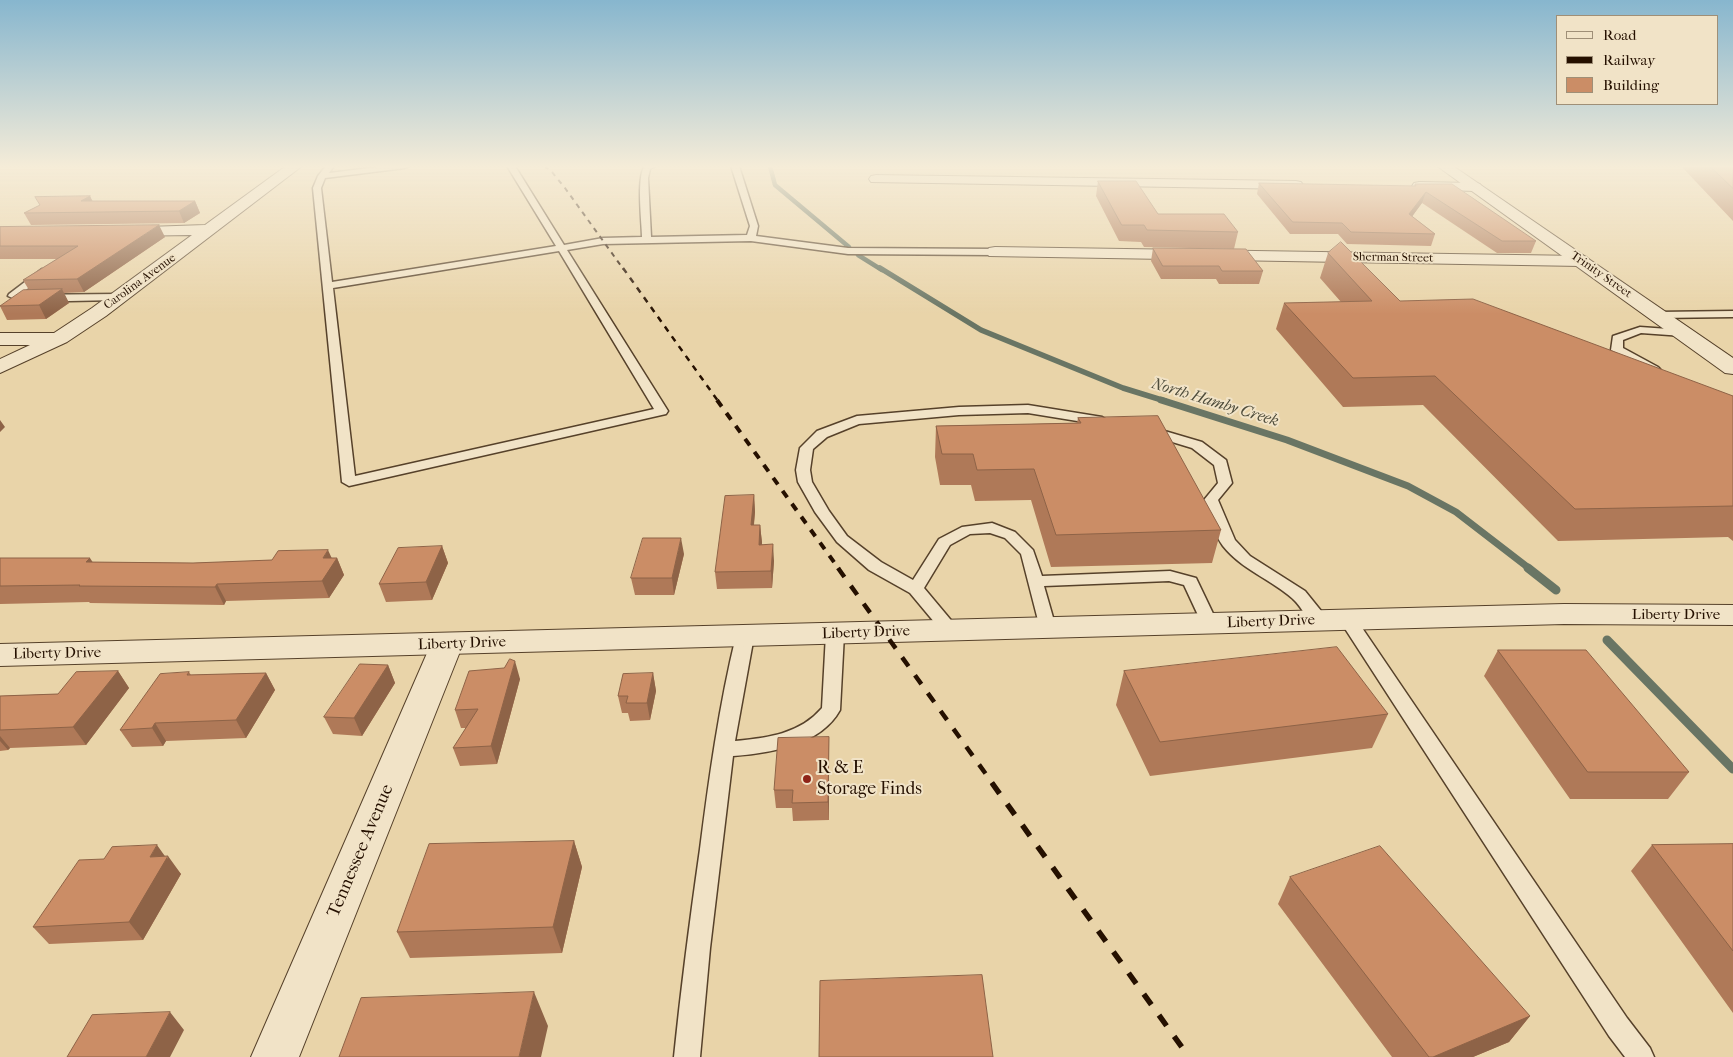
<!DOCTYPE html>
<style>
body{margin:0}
#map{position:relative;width:1733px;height:1057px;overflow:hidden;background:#e9d4a9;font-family:"IM FELL French Canon",serif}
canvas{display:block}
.legend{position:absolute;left:1556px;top:15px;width:162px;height:90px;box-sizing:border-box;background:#f1e3c7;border:1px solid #9f8f77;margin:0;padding:6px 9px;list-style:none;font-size:15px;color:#251000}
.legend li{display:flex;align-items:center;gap:10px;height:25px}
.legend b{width:25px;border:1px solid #9f8f77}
</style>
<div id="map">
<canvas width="1733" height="1057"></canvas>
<ul class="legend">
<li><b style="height:6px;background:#f1e3c7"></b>Road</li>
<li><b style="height:6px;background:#251000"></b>Railway</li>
<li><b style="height:14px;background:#cb8d66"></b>Building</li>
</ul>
</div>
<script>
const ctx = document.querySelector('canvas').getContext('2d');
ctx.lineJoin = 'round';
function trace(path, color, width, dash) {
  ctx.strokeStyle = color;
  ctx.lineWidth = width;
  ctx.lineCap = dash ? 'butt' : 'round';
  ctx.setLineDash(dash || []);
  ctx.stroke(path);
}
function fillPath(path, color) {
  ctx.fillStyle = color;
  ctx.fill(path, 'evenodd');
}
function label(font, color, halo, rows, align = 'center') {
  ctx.font = font + ' "IM FELL French Canon",serif';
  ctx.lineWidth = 4;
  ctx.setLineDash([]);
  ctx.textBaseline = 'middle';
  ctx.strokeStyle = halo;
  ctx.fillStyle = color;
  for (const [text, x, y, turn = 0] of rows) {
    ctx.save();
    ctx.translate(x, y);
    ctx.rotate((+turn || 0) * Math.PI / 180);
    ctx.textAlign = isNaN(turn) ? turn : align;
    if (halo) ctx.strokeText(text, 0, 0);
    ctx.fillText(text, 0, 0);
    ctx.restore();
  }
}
const streamFar3 = new Path2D(`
 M770,166L775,185L849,247
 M858,255L882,270`);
const streamFar2 = new Path2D(`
 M880,268L981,330L1123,388L1165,401`);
const streamFar1 = new Path2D(`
 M1161,400L1287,440L1408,486L1456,512L1530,569`);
const stream = new Path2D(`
 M1528,568L1556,590
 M1607,640L1733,769`);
const service = new Path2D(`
 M326,166H334L329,173L386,166H409L405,168L325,178L321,188L332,282L556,246L507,166H515L564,245L603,238L642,237C642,223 636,176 645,166H656L650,169L648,178L651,237L747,235L750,226L731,166H739L758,226L756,236L848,248L995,249L1000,252L995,255L848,254L751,241L603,244L567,250L668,411L666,414L349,486L342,482L313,188L318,176ZM559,251L654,409L355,476L333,288Z
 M42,269L47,272L45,274L20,295L118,294L123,297L118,300L21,302L8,296L9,294Z
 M1733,311V317L1658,318L1653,315L1658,312Z
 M1640,327L1683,330L1689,333L1683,336L1641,333L1623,340V348L1658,367L1660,369L1654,373L1611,350L1613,336Z
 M1028,405L1102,417L1108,421L1102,425L1028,413L959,415L859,424L827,437L813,449L810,470L812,482L829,511L847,536L881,562L913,580L939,539L962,527L992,523L1015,532L1033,550L1042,576L1170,571L1196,578L1218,624L1216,628L1210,630L1204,628L1184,585L1169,581L1044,586L1056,628L1053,632L1047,634L1041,632L1021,554L1005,538L990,533L970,534L950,545L924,588L960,631L957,635L951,637L945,635L910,593L869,570L837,542L815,512L798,482L796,470L800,448L817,431L857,416L959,407Z
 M1151,427L1202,442L1226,460L1232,483L1218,500L1235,540L1250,556L1305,591L1326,617L1328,621L1326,625C1309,630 1304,608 1293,599C1271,579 1242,570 1223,546C1214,534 1209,514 1204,500L1218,483L1214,465L1192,448L1146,434L1144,431L1146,428Z
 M1348,614L1354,616L1627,1018L1650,1048L1654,1057H1625L1609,1036L1342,624L1340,620L1342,616Z
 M835,628L841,630L844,634L840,710C820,746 770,753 733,756L710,948L700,1057H674C681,988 690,919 700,849C709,778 719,706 736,636L739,632L745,630L751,632L754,636L735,741C767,738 800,734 822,708L826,634L829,630Z`);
const minor = new Path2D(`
 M286,166H302L106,316L67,342L0,373V359L30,345H0V333H54L92,308L192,235L124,236L118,234L116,231L118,228L205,225Z
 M876,175L1296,181L1301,182L1303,185L1301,188L1296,189L871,182L869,179L871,176Z
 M1419,182L1475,183L1480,184L1482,187L1480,190L1475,191L1414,189L1412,186L1414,183Z
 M995,247L1581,256L1587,257L1590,261L1587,265L1581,266L989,256L986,252L989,248Z
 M447,633L458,636L463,644L299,1057H251L431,644L436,636Z`);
const tertiary = new Path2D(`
 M1437,166H1453L1733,358V374L1725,373Z
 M1564,604L1733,605V625L1564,624L0,666V644Z`);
const railFar4 = new Path2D(`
 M544,166L552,172L565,188L624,270`);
const railFar3 = new Path2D(`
 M623,268L718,401`);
const railFar2 = new Path2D(`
 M717,400L839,569`);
const railFar1 = new Path2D(`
 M838,568L993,784`);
const rail = new Path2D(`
 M992,783L1189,1057`);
const wall = new Path2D(`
 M1681,166H1733V221Z
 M1098,181L1158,214L1238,232L1234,249L1144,247L1141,242L1119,241L1096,196Z
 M1259,183L1414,186L1415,184L1536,241L1531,253H1497L1422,203L1412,216L1435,234L1431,246L1347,244L1338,234H1290L1257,194Z
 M90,196L92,201H195L200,213L184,223L31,225L24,213Z
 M0,227L165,237L84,292L64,293L69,303L46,319L7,320L0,306L29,290L23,280L57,259H0Z
 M1153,248L1263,271L1259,284H1219L1216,279H1161L1151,261Z
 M1328,253L1400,301L1733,396V541L1728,537L1558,541L1423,405L1343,407L1276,329L1284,303L1341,302L1320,278Z
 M1078,418L1221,530L1212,563L1051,567L1031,500L975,501L971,485H940L935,457L936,426L1077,423Z
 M754,495L755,512L754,525H760L762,544L774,561L772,588L717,589L715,572Z
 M442,546L448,563L432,600L386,602L379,584Z
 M684,554L674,595H635L631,578Z
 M0,558L93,562L193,563L337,558L344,575L329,598L226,601L224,605L90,603L89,602L0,604Z
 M1498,650L1689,772L1668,799H1570L1484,676Z
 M388,665L395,683L362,736L333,734L324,717Z
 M504,668L520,679L497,764L460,766L453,748L466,728H461L455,710Z
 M118,671L129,688L86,745L10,748L8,750L0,751V696L58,694Z
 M1124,671L1388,714L1372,748L1150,776L1116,705Z
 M189,672L191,675L266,673L275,690L246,738L166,741L163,746L132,747L120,730Z
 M653,673L656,691L650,720L630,721L628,713H622L618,696Z
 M829,737V820L793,821L792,808H776L774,790Z
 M574,841L582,867L562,953L410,958L397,932Z
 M1733,844V1013L1631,871L1652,845Z
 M166,857L181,874L143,940L49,944L33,927Z
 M1290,877L1530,1016L1509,1042L1473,1057H1392L1278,904Z`);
const shadedWall = new Path2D(`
 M1426,192L1422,203L1406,225L1409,214Z
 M90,196L96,208L87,213L81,201Z
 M195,201L200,213L184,223L179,211Z
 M159,225L165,237L84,292L77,279Z
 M62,289L69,303L46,319L39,305Z
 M0,420L5,427L0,432Z
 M754,495L755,512L752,542L751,525Z
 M760,525L762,542L761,561L759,545Z
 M681,538L684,554L674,595L672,578Z
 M773,544L774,561L772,588L771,571Z
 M442,546L448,563L432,600L426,582Z
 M328,550L334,563L337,558L344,575L329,598L322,581L323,558Z
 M90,558L101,575L86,562Z
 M217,584L226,601L224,605L215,587Z
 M515,661L520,679L497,764L491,746Z
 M388,665L395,683L362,736L354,718Z
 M118,671L129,688L86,745L73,727Z
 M266,673L275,690L246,738L236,720Z
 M653,673L656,691L650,720L647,703Z
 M155,723L166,741L163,746L152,728Z
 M0,736L10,748L8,750L0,741Z
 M829,737V820L828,802Z
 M574,841L582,867L562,953L553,927Z
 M157,845L167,859L168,856L181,874L143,940L129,922L150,857Z
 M534,992L548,1026L541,1057H519Z
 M170,1012L184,1030L170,1057H146Z
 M1530,1016L1509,1042L1473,1057H1433Z`);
const building = new Path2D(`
 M1710,166H1733V188Z
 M1098,181H1136L1158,214H1224L1238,232L1147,230L1144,225H1122Z
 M1259,183L1416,186L1415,184H1452L1536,241H1502L1426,192L1409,214L1435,234L1351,232L1342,223L1293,222Z
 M90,196L81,201H195L179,211L24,213L40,205L35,197Z
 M159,225L77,279L23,280L78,246H0V227Z
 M1341,242L1400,301L1473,299L1733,396V506L1575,509L1435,376L1353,378L1284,303L1372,301L1328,253Z
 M1153,248L1246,249L1263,271H1222L1219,266H1163Z
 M62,289L39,305L0,306L23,290Z
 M1158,416L1221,530L1056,535L1034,469L977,470L973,454H942L936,426L1081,423L1078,418Z
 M754,495L751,525H760L759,545L773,544L771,571L715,572L725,496Z
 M643,538H681L672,578H631Z
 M442,546L426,582L379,584L398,548Z
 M328,550L323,558H337L322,581L217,584L215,587L79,586L80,585L0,586V558H90L86,562L193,563L272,560L278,551Z
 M1337,647L1388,714L1160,742L1124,671Z
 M1498,650H1586L1689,772H1588Z
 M510,659L515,661L491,746L453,748L478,709L455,710L469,671L504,668Z
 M360,664L388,665L354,718L324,717Z
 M118,671L73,727L0,730V696L58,694L76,672Z
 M189,672L187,675L266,673L236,720L155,723L152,728L120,730L160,674Z
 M653,673L647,703H626L628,696H618L623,674Z
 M829,737L828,802L792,803L793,790H774L778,738Z
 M574,841L553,927L397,932L429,844Z
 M1733,844V951L1652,845Z
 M157,845L150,857L168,856L129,922L33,927L79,860L104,859L112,847Z
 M1380,846L1530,1016L1433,1057H1429L1290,877Z
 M982,975L993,1057H819L820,981Z
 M534,992L519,1057H339L361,998Z
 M170,1012L146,1057H67L92,1015Z`);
const markers = [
 [807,779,5,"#8f2418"]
];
const farStreetnames = [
 ["Sherman Street",1393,258,1],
 ["Trinity Street",1601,275,35],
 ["Carolina Avenue",140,282,-36]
];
const streetNames = [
 ["Liberty Drive",1676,615],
 ["Liberty Drive",1271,622,-2],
 ["Liberty Drive",866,633,-2],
 ["Liberty Drive",462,644,-2],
 ["Liberty Drive",57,654,-1]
];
const waterNames = [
 ["North Hamby Creek",1215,403,17]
];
const nearPoinames = [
 ["R & E",817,769],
 ["Storage Finds",817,790]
];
const nearStreetnames = [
 ["Tennessee Avenue",361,851,-67]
];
trace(streamFar3, '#697564', 4.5);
trace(streamFar2, '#697564', 5.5);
trace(streamFar1, '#697564', 7);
trace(stream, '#697564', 9);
trace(service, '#56412a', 3);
trace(minor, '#56412a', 2);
trace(tertiary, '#56412a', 2);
fillPath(service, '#f1e3c7');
fillPath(minor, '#f1e3c7');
fillPath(tertiary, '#f1e3c7');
trace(railFar4, '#251000', 2, [5, 5]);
trace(railFar3, '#251000', 2.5, [6, 6]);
trace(railFar2, '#251000', 4, [8, 8]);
trace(railFar1, '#251000', 4.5, [11, 11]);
trace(rail, '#251000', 5.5, [13, 13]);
fillPath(wall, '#af7958');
fillPath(shadedWall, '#8e6347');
fillPath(building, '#cb8d66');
trace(building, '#8e6347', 1);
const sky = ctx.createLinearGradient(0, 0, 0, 314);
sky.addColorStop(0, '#87b6ce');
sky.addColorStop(0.53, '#f5ecd8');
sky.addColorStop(1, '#f5ecd800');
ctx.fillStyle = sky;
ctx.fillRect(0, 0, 1733, 314);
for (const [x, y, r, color] of markers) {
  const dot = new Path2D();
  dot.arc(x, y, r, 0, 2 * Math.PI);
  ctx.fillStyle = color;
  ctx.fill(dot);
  trace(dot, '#f1e3c7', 2);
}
label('12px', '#251000', '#f1e3c7', farStreetnames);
label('15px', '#251000', '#f1e3c7', streetNames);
label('italic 16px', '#4d4b3a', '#f1e3c7', waterNames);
label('18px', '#251000', '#f1e3c7', nearPoinames, 'left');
label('18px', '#251000', '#f1e3c7', nearStreetnames);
</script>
